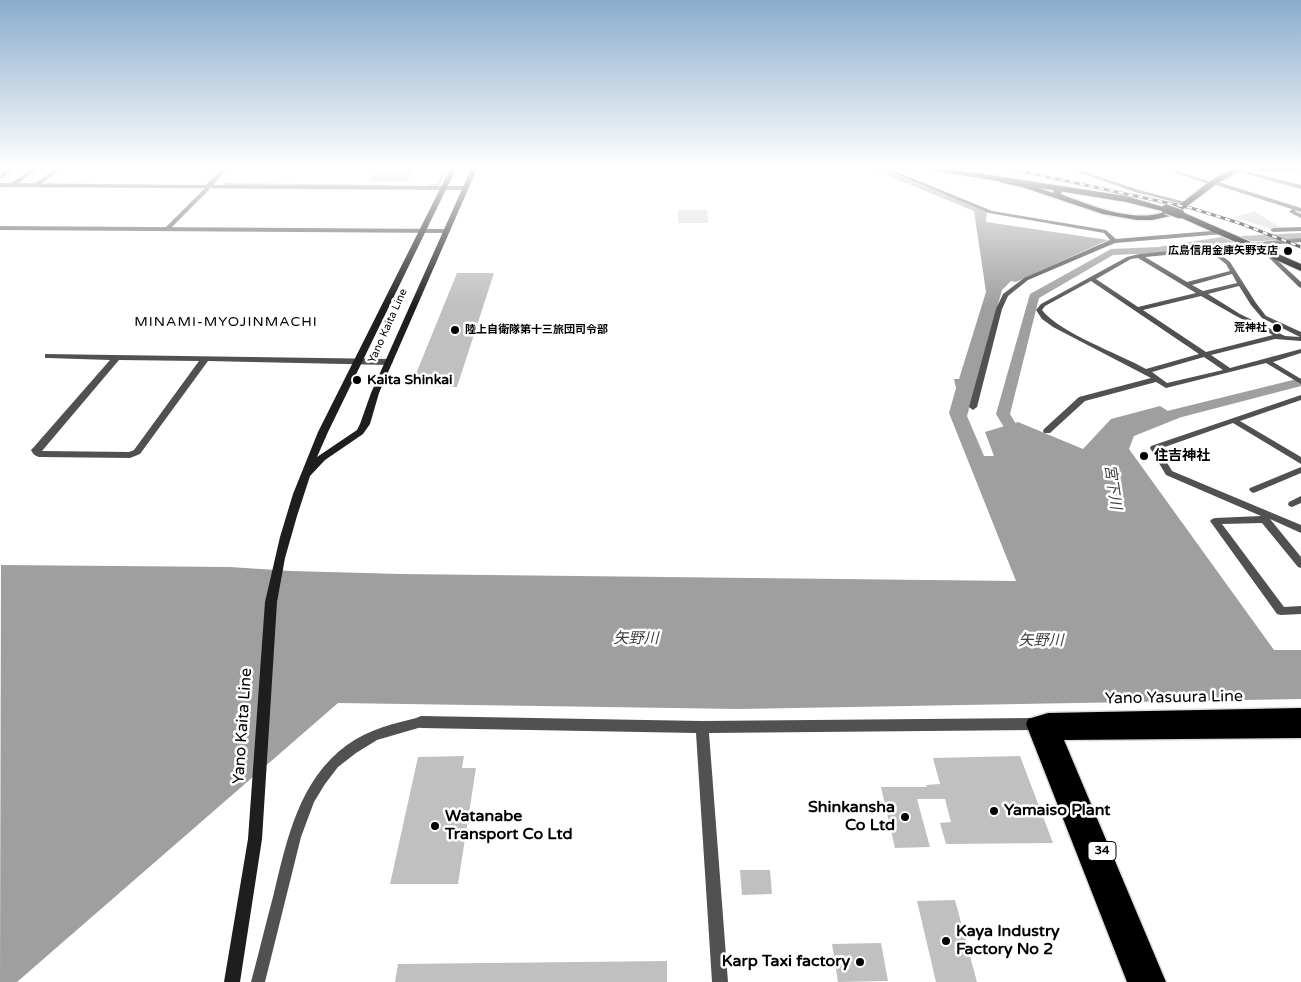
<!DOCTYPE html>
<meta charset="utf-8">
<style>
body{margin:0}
canvas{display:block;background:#fff}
</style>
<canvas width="1301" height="982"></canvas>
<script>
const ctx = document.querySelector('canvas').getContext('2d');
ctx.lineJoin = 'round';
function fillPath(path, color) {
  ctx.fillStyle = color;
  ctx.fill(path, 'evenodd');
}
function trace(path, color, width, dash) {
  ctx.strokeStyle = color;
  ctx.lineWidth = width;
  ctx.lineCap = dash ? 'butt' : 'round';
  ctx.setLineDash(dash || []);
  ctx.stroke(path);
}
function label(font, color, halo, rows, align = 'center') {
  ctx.font = font + ' "Varela Round","Noto Sans JP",sans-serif';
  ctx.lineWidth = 5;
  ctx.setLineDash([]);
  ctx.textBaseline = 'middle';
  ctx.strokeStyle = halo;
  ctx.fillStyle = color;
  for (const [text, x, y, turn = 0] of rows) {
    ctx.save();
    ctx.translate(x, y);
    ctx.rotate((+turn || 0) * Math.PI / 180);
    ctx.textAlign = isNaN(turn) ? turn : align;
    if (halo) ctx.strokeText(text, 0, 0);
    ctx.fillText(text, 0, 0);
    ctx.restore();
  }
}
const green = new Path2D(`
 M678,210H707L708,223H678Z
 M1254,211L1281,228L1270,229L1235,217Z`);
const water = new Path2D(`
 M872,169H881L987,212L986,222L1108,240L1016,282L1011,281L1002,290L967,416L984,456H994L985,432L1018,422L1083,449L1111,419L1160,406L1179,418L1134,436L1129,449L1274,650H1301V699L739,709L338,703L17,982H0L1,565L230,567L291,571L401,574L1016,581L949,413L956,388L954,379H959L986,292L974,211Z`);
const stream = new Path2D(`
 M224,184L387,186
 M430,186L439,184L446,169`);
const river = new Path2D(`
 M1301,233V239L1222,243L1158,253L1113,255L1039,298L1010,414L1026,441L1024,444H1014L996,414L1030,294L1111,249L1158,247L1222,237Z
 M1301,378V386L1155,424L1150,422L1148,419L1150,416L1155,414Z`);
const building = new Path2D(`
 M377,169H414L407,181H368Z
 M457,273H494L457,387L411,386Z
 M464,756L462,768H476L458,884H390L418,757Z
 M1020,756L1053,843L946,844L940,823L951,822L945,799H917L930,847L895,848L881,787H927L926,785L940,784L933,758Z
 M740,870H770L772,894L742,895Z
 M955,900L977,982H936L917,901Z
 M881,943L888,981L838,982L832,944Z
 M667,961V982H395L398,964Z`);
const minor = new Path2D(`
 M9,169H15L0,179V175Z
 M32,169H38L14,186H10V184Z
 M55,169H61L38,186H34V184Z
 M883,169H890L992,211L1106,230L1116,239L1223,230L1226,232L1223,234L1115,243L1028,280L1008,296L1002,309L977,407L973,410L969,407L996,309L1003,294L1024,278L1110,240L1104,233L989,213Z
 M1069,169H1077L1139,190L1189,203L1186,205L1135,192Z
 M1164,169H1172L1214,183L1209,184Z
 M1228,169H1237L1301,185V189Z
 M1249,169H1301V171L1251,172L1248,170Z
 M205,186H209V190L169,230H165V228L204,189Z
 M1295,206L1298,208L1295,211L1301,214V218L1289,212Z
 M1301,227V231L1273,232L1270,230L1273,228Z
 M1252,243L1254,244V246L1215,250L1230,262L1256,303L1266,316L1301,332V341L1275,339L1211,355L1230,368L1301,349V353L1273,362L1301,379V384L1266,363L1166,388L1156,382L1085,401L1050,433H1044L1043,431L1044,429L1079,397L1151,378L1053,327L1042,319L1036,310L1041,304L1127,257L1139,254ZM1209,251L1226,264L1230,271L1187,282L1145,257ZM1138,258L1196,293L1138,307L1096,279L1131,259ZM1232,274L1237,283L1203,291L1192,285ZM1091,281L1199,354L1146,369C1118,353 1061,334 1042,310L1045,306ZM1239,286L1251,305L1262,318L1300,337L1285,336L1240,314L1208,294ZM1201,296L1236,316L1273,335L1206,352L1143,310ZM1204,357L1223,370L1167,383L1152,372Z
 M1265,249L1301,282V288L1299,287L1263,252V250Z
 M1301,395V400L1240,421L1301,457V464L1233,423L1159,449L1172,471L1301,525V533L1270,519L1301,557V568L1298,567L1262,523L1222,524L1284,607L1301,606V614L1281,615L1277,614L1210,521L1212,519L1215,518L1261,516L1166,475L1150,448L1151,446Z
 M1301,467V473L1256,492L1253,493L1249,490L1250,488Z
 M1301,496V503L1292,507L1289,506L1288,504L1289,502Z
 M421,717L425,718L427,722L425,726L377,740L356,753L338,767L325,784L314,802L301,837L265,982H251C259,952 266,923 274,893C287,839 299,780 347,745C369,729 395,723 421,717Z`);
const tertiary = new Path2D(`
 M221,169H227L213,185L465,186L468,188L465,190L0,187V183L206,185Z
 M1212,180L1301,208V212L1210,183V181Z
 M0,226L447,229L450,231L447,233L0,230Z
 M1301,238V242L1252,247L1249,245L1252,243Z
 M45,354L389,359L393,362L389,365L208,361L140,454L130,458L39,457C35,456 33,454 31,450L33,448L110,360L48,358H45ZM119,360L199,361L134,450L129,452L42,451Z
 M421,716L702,721L1034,718L1039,720L1041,724L1039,728L1034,730L709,733L728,982H712L696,733L421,728L416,726L414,722L416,718Z`);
const secondary = new Path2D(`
 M450,169H456L328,432L317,457L357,430L360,424L371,393L471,169H477L379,393L370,424L363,434L325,460L310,476L297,516L285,558L277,602L262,839L240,982H224L248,839L265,602L280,537L293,494L318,432Z`);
const primary = new Path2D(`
 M1234,169H1245L1219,182L1182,210L1170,216L1152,220H1137L1103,214L1022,187L999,182C1010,175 1041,189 1053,193L1054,188L1058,186L1062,188L1061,194L1063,195C1097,208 1145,228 1179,205C1197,192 1213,176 1234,169Z
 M1301,708V738L1064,740L1166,982H1127L1026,724L1028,719L1048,713Z`);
const trunk = new Path2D(`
 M932,169H951L1126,196L1170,209L1166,212L1126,202L936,171Z
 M1180,211L1301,264V271L1177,216V212Z`);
const rail = new Path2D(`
 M1011,169L1191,208L1239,223L1301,247`);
const trunkBridge = new Path2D(`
 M1166,209L1180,214`);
const markers = [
 [1288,251,5,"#000"],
 [1277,328,5,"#000"],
 [455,330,5,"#000"],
 [357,380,5,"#000"],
 [1144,456,5,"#000"],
 [994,811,5,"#000"],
 [905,817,5,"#000"],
 [435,826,5,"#000"],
 [946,941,5,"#000"],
 [860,962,5,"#000"]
];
const farPoinames = [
 ["広島信用金庫矢野支店",1278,251],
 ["荒神社",1267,328],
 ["陸上自衛隊第十三旅団司令部",465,330,"left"]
];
const farStreetnames = [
 ["Yano Kaita Line",388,326,-66]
];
const shields = [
 [1102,851,28]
];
const shieldNames = [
 ["34",1102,851]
];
const farQuarternames = [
 ["MINAMI-MYOJINMACHI",226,322]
];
const poiNames = [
 ["Kaita Shinkai",367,380],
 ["住吉神社",1154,456]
];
const waterNames = [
 ["宮下川",1112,487,82],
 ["矢野川",636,639],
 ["矢野川",1041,641]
];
const nearStreetnames = [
 ["Yano Yasuura Line",1174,698,-1],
 ["Yano Kaita Line",243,726,-86]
];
const nearPoinames = [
 ["Shinkansha",895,808,"right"],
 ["Co Ltd",895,826,"right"],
 ["Yamaiso Plant",1004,811],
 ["Watanabe",445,817],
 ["Transport Co Ltd",445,835],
 ["Kaya Industry",956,932],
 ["Factory No 2",956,950],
 ["Karp Taxi factory",850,962,"right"]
];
fillPath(green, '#d8d8d8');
fillPath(water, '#9f9f9f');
trace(stream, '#9f9f9f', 2);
fillPath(river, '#9f9f9f');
fillPath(building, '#c0c0c0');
trace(primary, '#dbdbdb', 3);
trace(trunk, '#dbdbdb', 2);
fillPath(minor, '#515151');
fillPath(tertiary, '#515151');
fillPath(secondary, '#1e1e1e');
fillPath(primary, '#000');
fillPath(trunk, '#000');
trace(rail, '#000', 3);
trace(rail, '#fff', 2, [5]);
trace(trunkBridge, '#dbdbdb', 11, []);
trace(trunkBridge, '#000', 9);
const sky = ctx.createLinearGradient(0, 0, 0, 306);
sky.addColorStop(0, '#8baccb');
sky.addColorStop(0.55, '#fff');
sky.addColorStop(1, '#ffffff00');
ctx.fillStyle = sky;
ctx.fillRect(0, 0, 1301, 306);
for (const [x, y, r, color] of markers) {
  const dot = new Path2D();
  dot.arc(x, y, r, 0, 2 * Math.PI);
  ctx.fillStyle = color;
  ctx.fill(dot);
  trace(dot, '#fff', 2);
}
label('bold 11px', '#000', '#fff', farPoinames, 'right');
label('11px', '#000', '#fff', farStreetnames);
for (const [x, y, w] of shields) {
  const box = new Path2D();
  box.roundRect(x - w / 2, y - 9.5, w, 19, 4);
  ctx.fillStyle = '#fff';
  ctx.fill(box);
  trace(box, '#000', 1);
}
label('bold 12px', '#000', null, shieldNames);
ctx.letterSpacing = '1px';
label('14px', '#000', '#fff', farQuarternames);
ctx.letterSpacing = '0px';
label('bold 14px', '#000', '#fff', poiNames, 'left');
label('italic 15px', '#404040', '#fff', waterNames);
label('16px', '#000', '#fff', nearStreetnames);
label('bold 16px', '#000', '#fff', nearPoinames, 'left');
</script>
